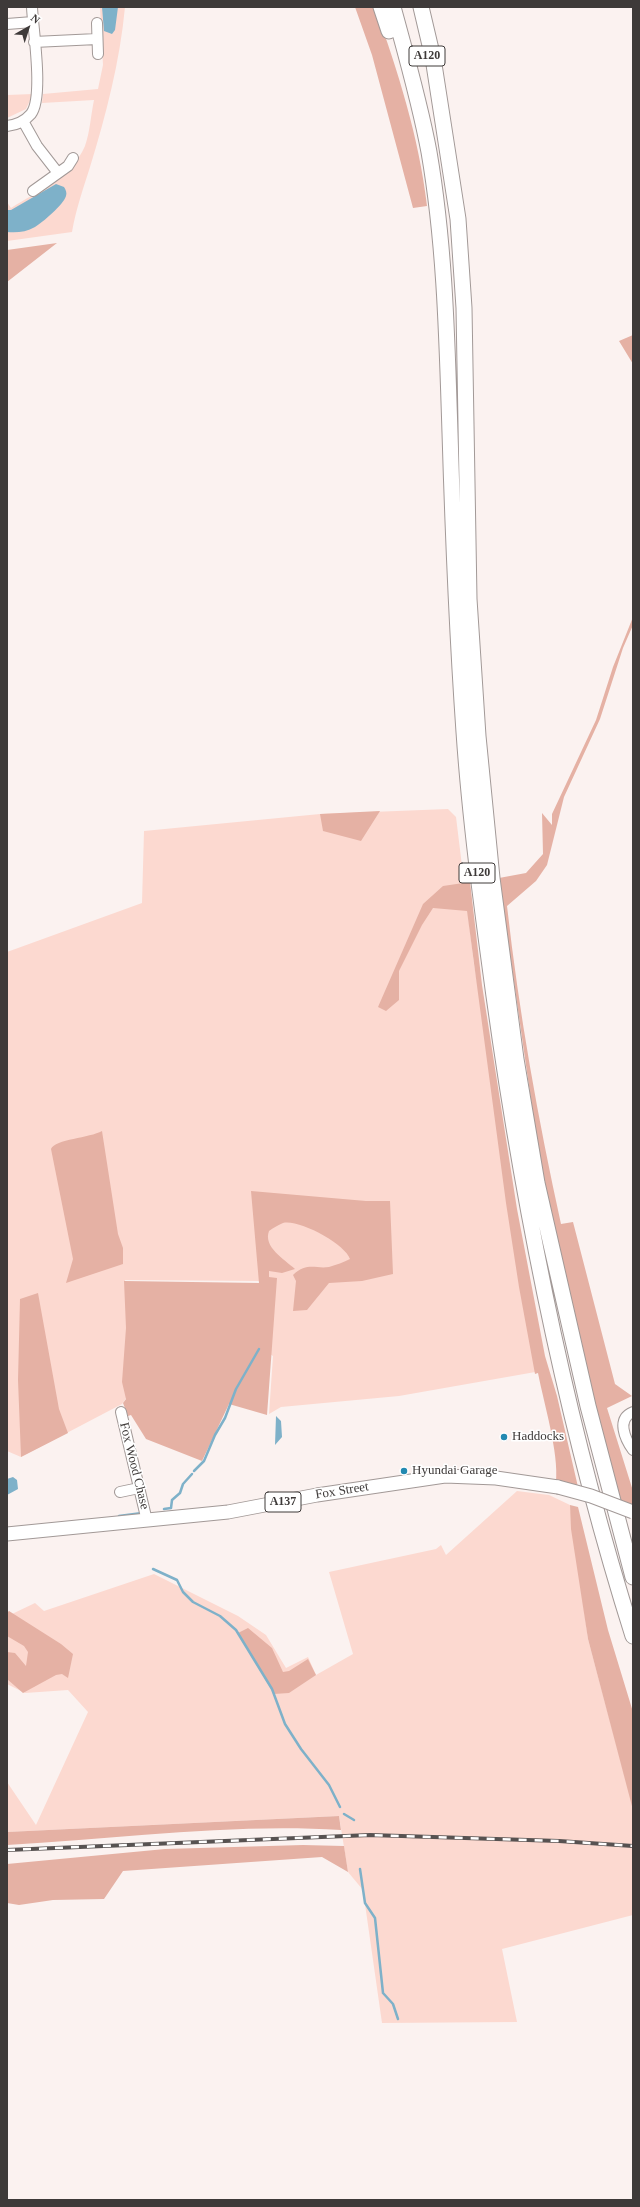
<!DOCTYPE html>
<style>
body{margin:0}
#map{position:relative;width:640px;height:2207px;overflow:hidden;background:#fbf2f0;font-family:"Times New Roman",serif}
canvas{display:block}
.frame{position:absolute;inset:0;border:8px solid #3e3a39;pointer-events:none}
.north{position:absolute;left:8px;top:8px;width:40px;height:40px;-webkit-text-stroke:3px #fff;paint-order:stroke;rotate:39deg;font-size:11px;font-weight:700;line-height:16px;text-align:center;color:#3e3a39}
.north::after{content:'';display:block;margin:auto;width:14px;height:18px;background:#3e3a39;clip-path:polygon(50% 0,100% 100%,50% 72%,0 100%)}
</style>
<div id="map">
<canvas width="640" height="2207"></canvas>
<div class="frame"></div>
<div class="north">N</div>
</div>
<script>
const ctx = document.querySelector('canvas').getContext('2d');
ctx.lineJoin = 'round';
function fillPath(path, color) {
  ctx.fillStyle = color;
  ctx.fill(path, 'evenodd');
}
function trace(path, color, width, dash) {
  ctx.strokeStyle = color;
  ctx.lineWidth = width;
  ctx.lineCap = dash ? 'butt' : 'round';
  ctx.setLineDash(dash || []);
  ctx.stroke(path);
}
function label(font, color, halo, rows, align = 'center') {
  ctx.font = font + ' "Times New Roman",serif';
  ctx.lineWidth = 3;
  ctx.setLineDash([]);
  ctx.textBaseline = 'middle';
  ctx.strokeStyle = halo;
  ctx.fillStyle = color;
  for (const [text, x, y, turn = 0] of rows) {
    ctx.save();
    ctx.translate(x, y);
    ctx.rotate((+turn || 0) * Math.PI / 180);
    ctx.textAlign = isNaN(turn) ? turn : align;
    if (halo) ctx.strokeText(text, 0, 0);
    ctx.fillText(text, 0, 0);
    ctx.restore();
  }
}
const green = new Path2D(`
 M100,7H125C120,61 106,115 90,167C83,189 76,209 72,232L7,241V202L11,208C38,191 72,177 85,146C90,132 91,114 94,100L42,103L43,94L98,89L103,65Z
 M33,94L26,109L7,118V95Z
 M448,809L456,817L474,964L541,1371L399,1396L281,1407L269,1414L273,1356L259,1347L260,1281L125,1280L127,1306V1397L122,1404L21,1457L7,1451V952L142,903L144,831L320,814Z
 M517,1491L549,1495L570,1505L588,1639L633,1807V1915L502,1949L517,2022L382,2023L363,1890L348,1872L339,1816L7,1832V1782L36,1825L88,1712L68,1690L25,1693L7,1684V1613L9,1611L12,1614L35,1603L44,1611L154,1574L238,1616L266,1635L286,1668L308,1657L316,1675L353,1654L329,1572L436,1549L441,1545L446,1555Z`);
const forest = new Path2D(`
 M355,7H375C398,72 419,137 427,206L413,208L372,55Z
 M57,243L7,282V250Z
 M633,335V364L619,341Z
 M633,617V625L623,648L600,719L564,797L547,865L536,881L507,906C519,1013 538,1119 561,1224L573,1222L615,1384L632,1396L607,1408L633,1491V1507L610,1497L546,1204L499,878L526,873L543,854L542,813L552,825V814L596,720L613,667Z
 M380,811L361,841L323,831L320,814Z
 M470,882L482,985L517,1209L545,1356L557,1396L578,1487L556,1482C559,1453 544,1404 538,1373L535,1374L519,1287L506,1203L467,911L433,908L422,925L399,971V1000L386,1011L378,1007L423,904L443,886Z
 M102,1131L118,1234L123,1248V1264L66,1283L73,1259L51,1149C55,1139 90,1138 102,1131Z
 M251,1191L366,1201H390L393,1274L362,1281L329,1283L307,1310L293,1311L296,1281L293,1275C307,1262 315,1269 329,1267C336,1265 344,1262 350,1259C345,1244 299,1219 283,1223C278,1225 273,1228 269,1231C263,1247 284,1259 295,1269L282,1273L269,1271V1277L277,1278L267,1415L229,1404L202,1461L146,1439L131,1415L128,1416L123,1403L126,1399L122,1382L126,1328L124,1281L259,1283Z
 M38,1293L59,1409L68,1433L21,1457L18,1380L20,1299Z
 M570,1505L578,1507L608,1630L633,1712V1810L588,1639L571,1529Z
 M9,1611L61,1644L73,1654L68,1678L62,1674L56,1675L23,1693L7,1679V1652L15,1653L26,1666L28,1652L24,1646L7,1636V1613Z
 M248,1628L272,1648L283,1672L289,1671L308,1659L316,1675L289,1693L274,1694L238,1633Z
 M339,1816L341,1830C230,1823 118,1839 7,1845V1832Z
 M303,1845L344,1846L348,1872L322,1857L123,1871L104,1899L53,1900L19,1905L7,1903V1864L165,1849Z`);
const water = new Path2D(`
 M102,7H118L115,30L112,34L104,31Z
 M56,184L64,187C66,190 67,193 66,196C64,204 42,223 35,227C26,232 17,233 7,232V210H11Z
 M276,1416L281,1421L282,1437L275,1445Z
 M13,1477L17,1480L18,1489L7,1495V1479Z`);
const stream = new Path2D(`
 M194,1471L204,1461L215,1435L225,1418L236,1389L259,1349
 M164,1509L171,1508L172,1500L180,1493L183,1484L192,1474
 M119,1516L142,1513
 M153,1569L177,1580L183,1592L193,1602L220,1616L236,1630L272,1689L285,1724L301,1749L329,1785L340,1807
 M344,1814L354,1820
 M360,1869L365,1903L375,1918L383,1993L393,2004L398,2019`);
const minor = new Path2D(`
 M97,23L98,54
 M7,24L33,22
 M34,42L97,39
 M23,121L37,146L58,173
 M7,126C16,125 25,121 31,114C44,97 33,30 32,7
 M33,191L68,166L73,158
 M121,1412L147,1521
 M633,1412C616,1419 625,1439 633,1450
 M120,1492L139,1488`);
const major = new Path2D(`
 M7,1534L228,1512L317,1495L445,1476L496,1478L558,1487`);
const highway = new Path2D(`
 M381,7L389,31
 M393,7C406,55 420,103 429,152C445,245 447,340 450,433C453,533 457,632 464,732C470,820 482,908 494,996C524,1213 567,1427 633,1636
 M421,7L433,58L458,219L464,308L469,599L478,736L492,878L516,1059L537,1183L588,1406L633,1577`);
const rail = new Path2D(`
 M7,1850L370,1835L559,1841L633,1846`);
const majorBridge = new Path2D(`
 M558,1487L591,1496L633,1512`);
const markers = [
 [504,1437,4,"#2289b1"],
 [404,1471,4,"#2289b1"]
];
const shields = [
 [427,56,36],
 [477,873,36],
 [283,1502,36]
];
const shieldNames = [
 ["A120",427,56],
 ["A120",477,873],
 ["A137",283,1502]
];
const poiNames = [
 ["Haddocks",512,1437],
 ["Hyundai Garage",412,1471]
];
const streetNames = [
 ["Fox Wood Chase",134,1466,76],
 ["Fox Street",342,1491,-9]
];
fillPath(green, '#fcd9d0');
fillPath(forest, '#e5b1a4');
fillPath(water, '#7eb1c9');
trace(stream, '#7eb1c9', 2.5);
trace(minor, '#a29997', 12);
trace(major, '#a29997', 15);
trace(highway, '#a29997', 17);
trace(minor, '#fff', 10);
trace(major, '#fff', 13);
trace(highway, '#fff', 15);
trace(rail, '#575251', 4);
trace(rail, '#fff', 2.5, [8]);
trace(majorBridge, '#a29997', 15, []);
trace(majorBridge, '#fff', 13);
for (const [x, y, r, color] of markers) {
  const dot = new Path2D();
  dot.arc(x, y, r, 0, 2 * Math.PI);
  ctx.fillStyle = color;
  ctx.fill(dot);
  trace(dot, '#fff', 1.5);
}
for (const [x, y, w] of shields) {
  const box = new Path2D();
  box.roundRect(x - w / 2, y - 10, w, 20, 3);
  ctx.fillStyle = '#fff';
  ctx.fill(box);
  trace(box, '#3e3a39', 1);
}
label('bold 12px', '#3e3a39', null, shieldNames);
label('13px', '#3e3a39', '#fff', poiNames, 'left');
label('13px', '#3e3a39', '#fff', streetNames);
</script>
